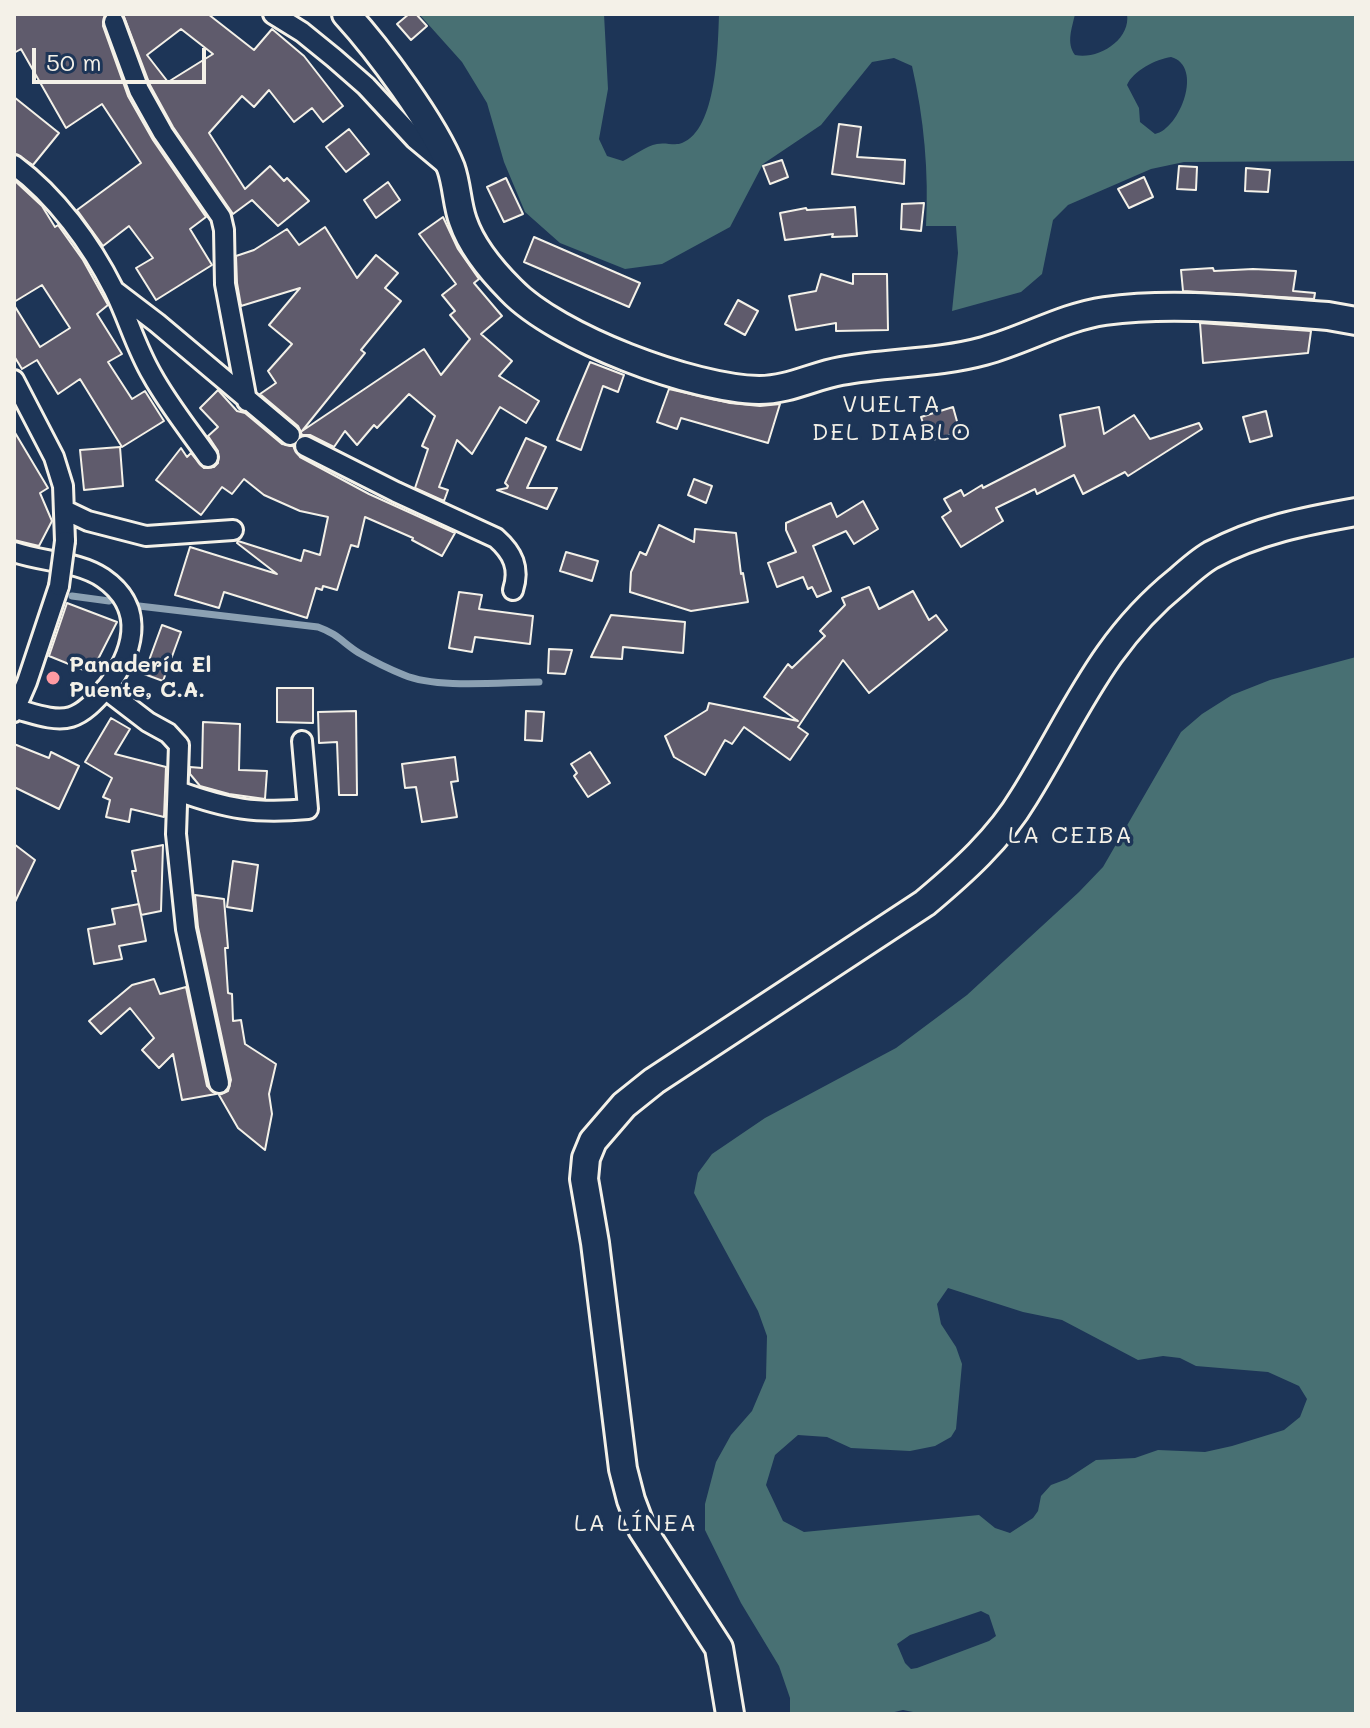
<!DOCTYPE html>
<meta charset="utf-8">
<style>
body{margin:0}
#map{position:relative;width:1370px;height:1728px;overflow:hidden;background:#1d3557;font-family:Mali,sans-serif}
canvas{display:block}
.frame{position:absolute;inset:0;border:16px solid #f4f1e8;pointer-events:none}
.scale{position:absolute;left:32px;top:48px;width:174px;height:36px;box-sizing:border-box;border:4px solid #f4f1e8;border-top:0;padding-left:10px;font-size:24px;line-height:28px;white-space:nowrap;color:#f4f1e8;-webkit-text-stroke:6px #1d3557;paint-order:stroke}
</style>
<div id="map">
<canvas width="1370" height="1728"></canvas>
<div class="frame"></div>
<div class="scale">50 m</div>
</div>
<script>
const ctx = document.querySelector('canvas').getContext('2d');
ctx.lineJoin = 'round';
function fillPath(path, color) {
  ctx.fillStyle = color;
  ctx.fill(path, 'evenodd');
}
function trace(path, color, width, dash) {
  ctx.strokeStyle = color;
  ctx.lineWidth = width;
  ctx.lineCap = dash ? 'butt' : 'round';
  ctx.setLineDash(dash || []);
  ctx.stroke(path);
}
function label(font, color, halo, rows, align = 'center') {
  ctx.font = font + ' Mali,sans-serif';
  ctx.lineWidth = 7;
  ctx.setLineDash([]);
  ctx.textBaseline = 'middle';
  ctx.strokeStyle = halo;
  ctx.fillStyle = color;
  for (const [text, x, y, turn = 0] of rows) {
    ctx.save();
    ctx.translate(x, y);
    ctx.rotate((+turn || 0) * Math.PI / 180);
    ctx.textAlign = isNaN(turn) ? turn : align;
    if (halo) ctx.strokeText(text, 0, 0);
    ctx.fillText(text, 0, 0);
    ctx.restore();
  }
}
const green = new Path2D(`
 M419,14H604L608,89L599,139L607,156L623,161C633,156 646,146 657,144C665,142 675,146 682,143C717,130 718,45 719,14H1075C1072,28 1066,43 1075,55C1098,60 1131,40 1127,14H1356V161L1184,162L1151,169L1068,205L1053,220L1042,274L1021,292L952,311L958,253L956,226H926C929,173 924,118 912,66L894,58L872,62L821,125L763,164L730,227L662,264L625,269L560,243L525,212L504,162L487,103L462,62ZM1171,57C1204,66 1180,129 1155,134L1140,122L1139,108L1127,85C1133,71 1156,59 1171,57Z
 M1356,657V1714H923L903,1710L886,1714H790V1698L779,1666L741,1603L705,1530V1504L716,1462L731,1435L752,1411L766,1378L767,1336L758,1311L694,1193L698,1173L712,1154L765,1118L896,1048L967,995L1079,892L1103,867L1181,732L1202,714L1232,695L1270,680ZM948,1288L1023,1312L1062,1320L1138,1360L1163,1356L1180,1358L1196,1366L1268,1372L1299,1386L1307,1399L1300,1417L1284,1430L1232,1446L1205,1452L1158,1450L1135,1458L1096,1460L1067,1479L1051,1485L1041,1496L1038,1511L1033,1518L1010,1533L995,1528L979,1515L804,1532L783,1521L766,1485L775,1455L798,1435L827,1437L851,1448L910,1451L935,1446L951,1437L956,1429L962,1364L956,1347L941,1324L937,1304ZM981,1611L989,1615L996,1636L989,1641L917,1668L911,1669L905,1663L897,1644L910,1635Z`);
const stream = new Path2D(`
 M72,596L109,601
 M139,606L318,627C338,634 343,643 359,653C373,661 389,669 404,675C437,689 502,682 539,682`);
const building = new Path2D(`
 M14,14H105L103,26L128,96L153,140L206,217L190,229L212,265L156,300L136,268L153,258L129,226L103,246L77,210L141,163L102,104L66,128L21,49L14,53Z
 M123,14H208L254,50L272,29L304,56L343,106L323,122L312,108L294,122L269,90L254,107L242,96L209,133L245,189L270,166L284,181L287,178L309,201L278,226L252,200L233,214L173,127L150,85ZM181,29L213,54L168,82L147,55Z
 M409,14H416L427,26L411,40L397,24Z
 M14,97L59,133L33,165L14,153Z
 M839,124L861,127L857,157L905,160L904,184L832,174Z
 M349,129L369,154L346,172L326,147Z
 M782,160L788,177L770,184L763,166Z
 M1179,166L1197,167L1196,190L1177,189Z
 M1246,168L1270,170L1268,192L1245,191Z
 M1144,177L1153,197L1129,208L1118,189Z
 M506,178L523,214L504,222L487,187Z
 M14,180L42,206L55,227L58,225L83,260L108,305L97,314L122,354L108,362L132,399L145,391L164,421L122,447L80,379L58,394L37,360L22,369L14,356V305L40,347L70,328L42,285L14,302Z
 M388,182L400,200L376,218L364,200Z
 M924,203L921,231L901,229L902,204Z
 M855,207L857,236L832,237L833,234L785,240L780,213L806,208L807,210Z
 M443,217L458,249L479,279L474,283L502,316L481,334L512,361L499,376L539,401L526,423L500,407L472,454L457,440L439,487L448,490L444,501L415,488L428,449L422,446L435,416L409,394L377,428L374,425L357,445L345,431L334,447L310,435H302L298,426L260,394L276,383L268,371L292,344L269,325L300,288L241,306L237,283L236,256L254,250L287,229L299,245L325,227L357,278L376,255L398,273L385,288L401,301L361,350L365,353L302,431L424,349L441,375L470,339L450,315L455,311L442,295L456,284L419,234Z
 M534,237L640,283L629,307L524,262Z
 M1213,268L1214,271L1253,269L1296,271L1293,291L1315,293L1314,299L1183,291L1181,270Z
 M821,274L853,284V274H887L888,330L836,331V323L796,330L789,296L816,291Z
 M738,300L758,311L745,335L725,324Z
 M1200,323L1311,331L1308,353L1203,363Z
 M590,362L624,375L618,392L603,386L581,450L557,440Z
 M669,389L730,403L760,406L780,404L768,443L681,418L677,429L657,422Z
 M218,390L237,411L245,413L282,444L293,446L300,457L369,494L455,533L442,556L412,540L413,538L365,517L358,547L351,545L337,590L323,586L322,590L316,588L307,618L224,592L219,608L175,595L190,547L277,574L237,543L238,541L301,561L304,550L320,555L328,517L300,511L264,495L244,479L232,494L222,487L201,515L156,480L181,448L187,457L191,453L204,468L214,467L218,463V451L208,436L218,427L200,408Z
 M953,407L960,432L929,441L921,417Z
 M1099,407L1104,434L1134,415L1150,439L1199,423L1202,429L1128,476L1125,472L1083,494L1074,475L1037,494L1035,489L996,508L1003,521L961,547L942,517L951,511L944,499L961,490L964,496L982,485L983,488L1065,446L1060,415Z
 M1266,411L1272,436L1250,442L1243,417Z
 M14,431L48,488L40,493L52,521L39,546L14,540Z
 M526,438L546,447L527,488H557L547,509L497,490L507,488L508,486L505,483Z
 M120,447L123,486L84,490L80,450Z
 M694,479L712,486L706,503L688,495Z
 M863,501L878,529L854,544L846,531L813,546L831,591L817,597L812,587L808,589L803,577L777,587L768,563L796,552L786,530V523L831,503L837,517Z
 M659,525L694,542L695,529L736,533L741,574L743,573L748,602L691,611L630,592L631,572L640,552L646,555Z
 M566,552L598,561L592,581L560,571Z
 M869,587L879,609L913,591L929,620L936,615L947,630L869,693L843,660L798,727L808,734L790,760L744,727L732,744L725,740L705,775L674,757L665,736L707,710L709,703L798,721L764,697L788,664L792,668L825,636L820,631L845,605L842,598Z
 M459,592L482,595L479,609L533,616L530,644L475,637L472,652L449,648Z
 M67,603L117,622L91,673L49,656Z
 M611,615L685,622L683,653L623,647L622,659L591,657Z
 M162,625L181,632L163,681L144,674Z
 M549,649L572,650L565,674L548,673Z
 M277,688H313V723L277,722Z
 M356,711L357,795H339L337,742L319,743L318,712Z
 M526,711L544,712L542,741L525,740Z
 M111,718L130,729L115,754L166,767L164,817L131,809L129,822L106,817L110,800L103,797L112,778L85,762Z
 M203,722L240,724L239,770L267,771L265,799L229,794L200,786L190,774V767L202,768Z
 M14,744L49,758L51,752L79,766L59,809L14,787Z
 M590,752L610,783L588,797L574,776L577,773L571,764Z
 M455,757L458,781L451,782L457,817L422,822L416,787L405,788L402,764Z
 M14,844L35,860L14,904Z
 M163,845L161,911L141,915L132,871H136L132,851Z
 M233,861L258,865L252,911L227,907Z
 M195,895L224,899L228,948H225L228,993L232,994L233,1021L241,1020L245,1044L276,1064L269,1094L272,1114L265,1150L238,1128L219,1095L228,1091L231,1080L198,927Z
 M139,904L146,941L119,946L122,959L94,964L88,929L115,924L112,909Z
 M154,979L160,994L186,987L207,1086L216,1094L182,1100L173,1054L159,1068L142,1050L154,1038L130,1008L101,1034L89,1021L132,985Z`);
const minor = new Path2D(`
 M273,14L302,32L334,58L366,86L415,139L445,164
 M114,22L139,90L163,133L221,217L224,230L225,284L247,401
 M14,165C56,196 91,244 114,290C128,318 136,348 152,375C168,404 189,430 208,457
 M115,291L157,323L290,435
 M14,380L54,457L63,486L65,541
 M305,446L396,492L496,538C513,553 520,568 513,590
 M65,510L88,521L146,536L233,530
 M14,552C42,562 78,561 103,578C148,609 133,655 104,691C95,701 84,713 71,717C54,722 32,713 16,709
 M105,689L148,722L168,733L179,745L176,834L186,929L219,1083
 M14,712L27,682L59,586
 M178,791C227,809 256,814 308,809L302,741`);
const secondary = new Path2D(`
 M346,14C378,49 434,124 451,168C457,185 457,205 463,221C472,248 492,271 511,290C557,338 693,389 759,390C789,390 813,376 841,371C889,362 936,364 984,351C1025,340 1063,317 1105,311C1178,301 1254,311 1328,316L1356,321
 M730,1714L719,1648L642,1529L631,1500L623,1469L595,1243L584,1179L586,1158L593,1141L624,1105L654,1081L925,903C962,872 999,839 1024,797C1074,717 1101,643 1178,581C1188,572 1199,562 1211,555C1258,530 1305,521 1356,512`);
const minorBridge = new Path2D(`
 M59,586L65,541`);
const markers = [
 [53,678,8,"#ff9aa2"]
];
const poiNames = [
 ["Panadería El",69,665],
 ["Puente, C.A.",69,690]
];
const neighbourhoodNames = [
 ["VUELTA",892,405],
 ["DEL DIABLO",892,433],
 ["LA CEIBA",1071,836],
 ["LA LÍNEA",636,1524]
];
fillPath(green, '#487073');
trace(stream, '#8ca1b3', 7);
fillPath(building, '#5f5b6c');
trace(building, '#f4f1e8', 2);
trace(minor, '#f4f1e8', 24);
trace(secondary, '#f4f1e8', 32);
trace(minor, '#1d3557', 18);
trace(secondary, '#1d3557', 26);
trace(minorBridge, '#f4f1e8', 24, []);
trace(minorBridge, '#1d3557', 18);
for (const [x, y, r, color] of markers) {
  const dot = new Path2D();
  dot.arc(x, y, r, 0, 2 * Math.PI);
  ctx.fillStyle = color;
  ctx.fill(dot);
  trace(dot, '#1d3557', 3);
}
label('bold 22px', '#f4f1e8', '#1d3557', poiNames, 'left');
ctx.letterSpacing = '2px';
label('24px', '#f4f1e8', '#1d3557', neighbourhoodNames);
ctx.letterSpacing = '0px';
</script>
